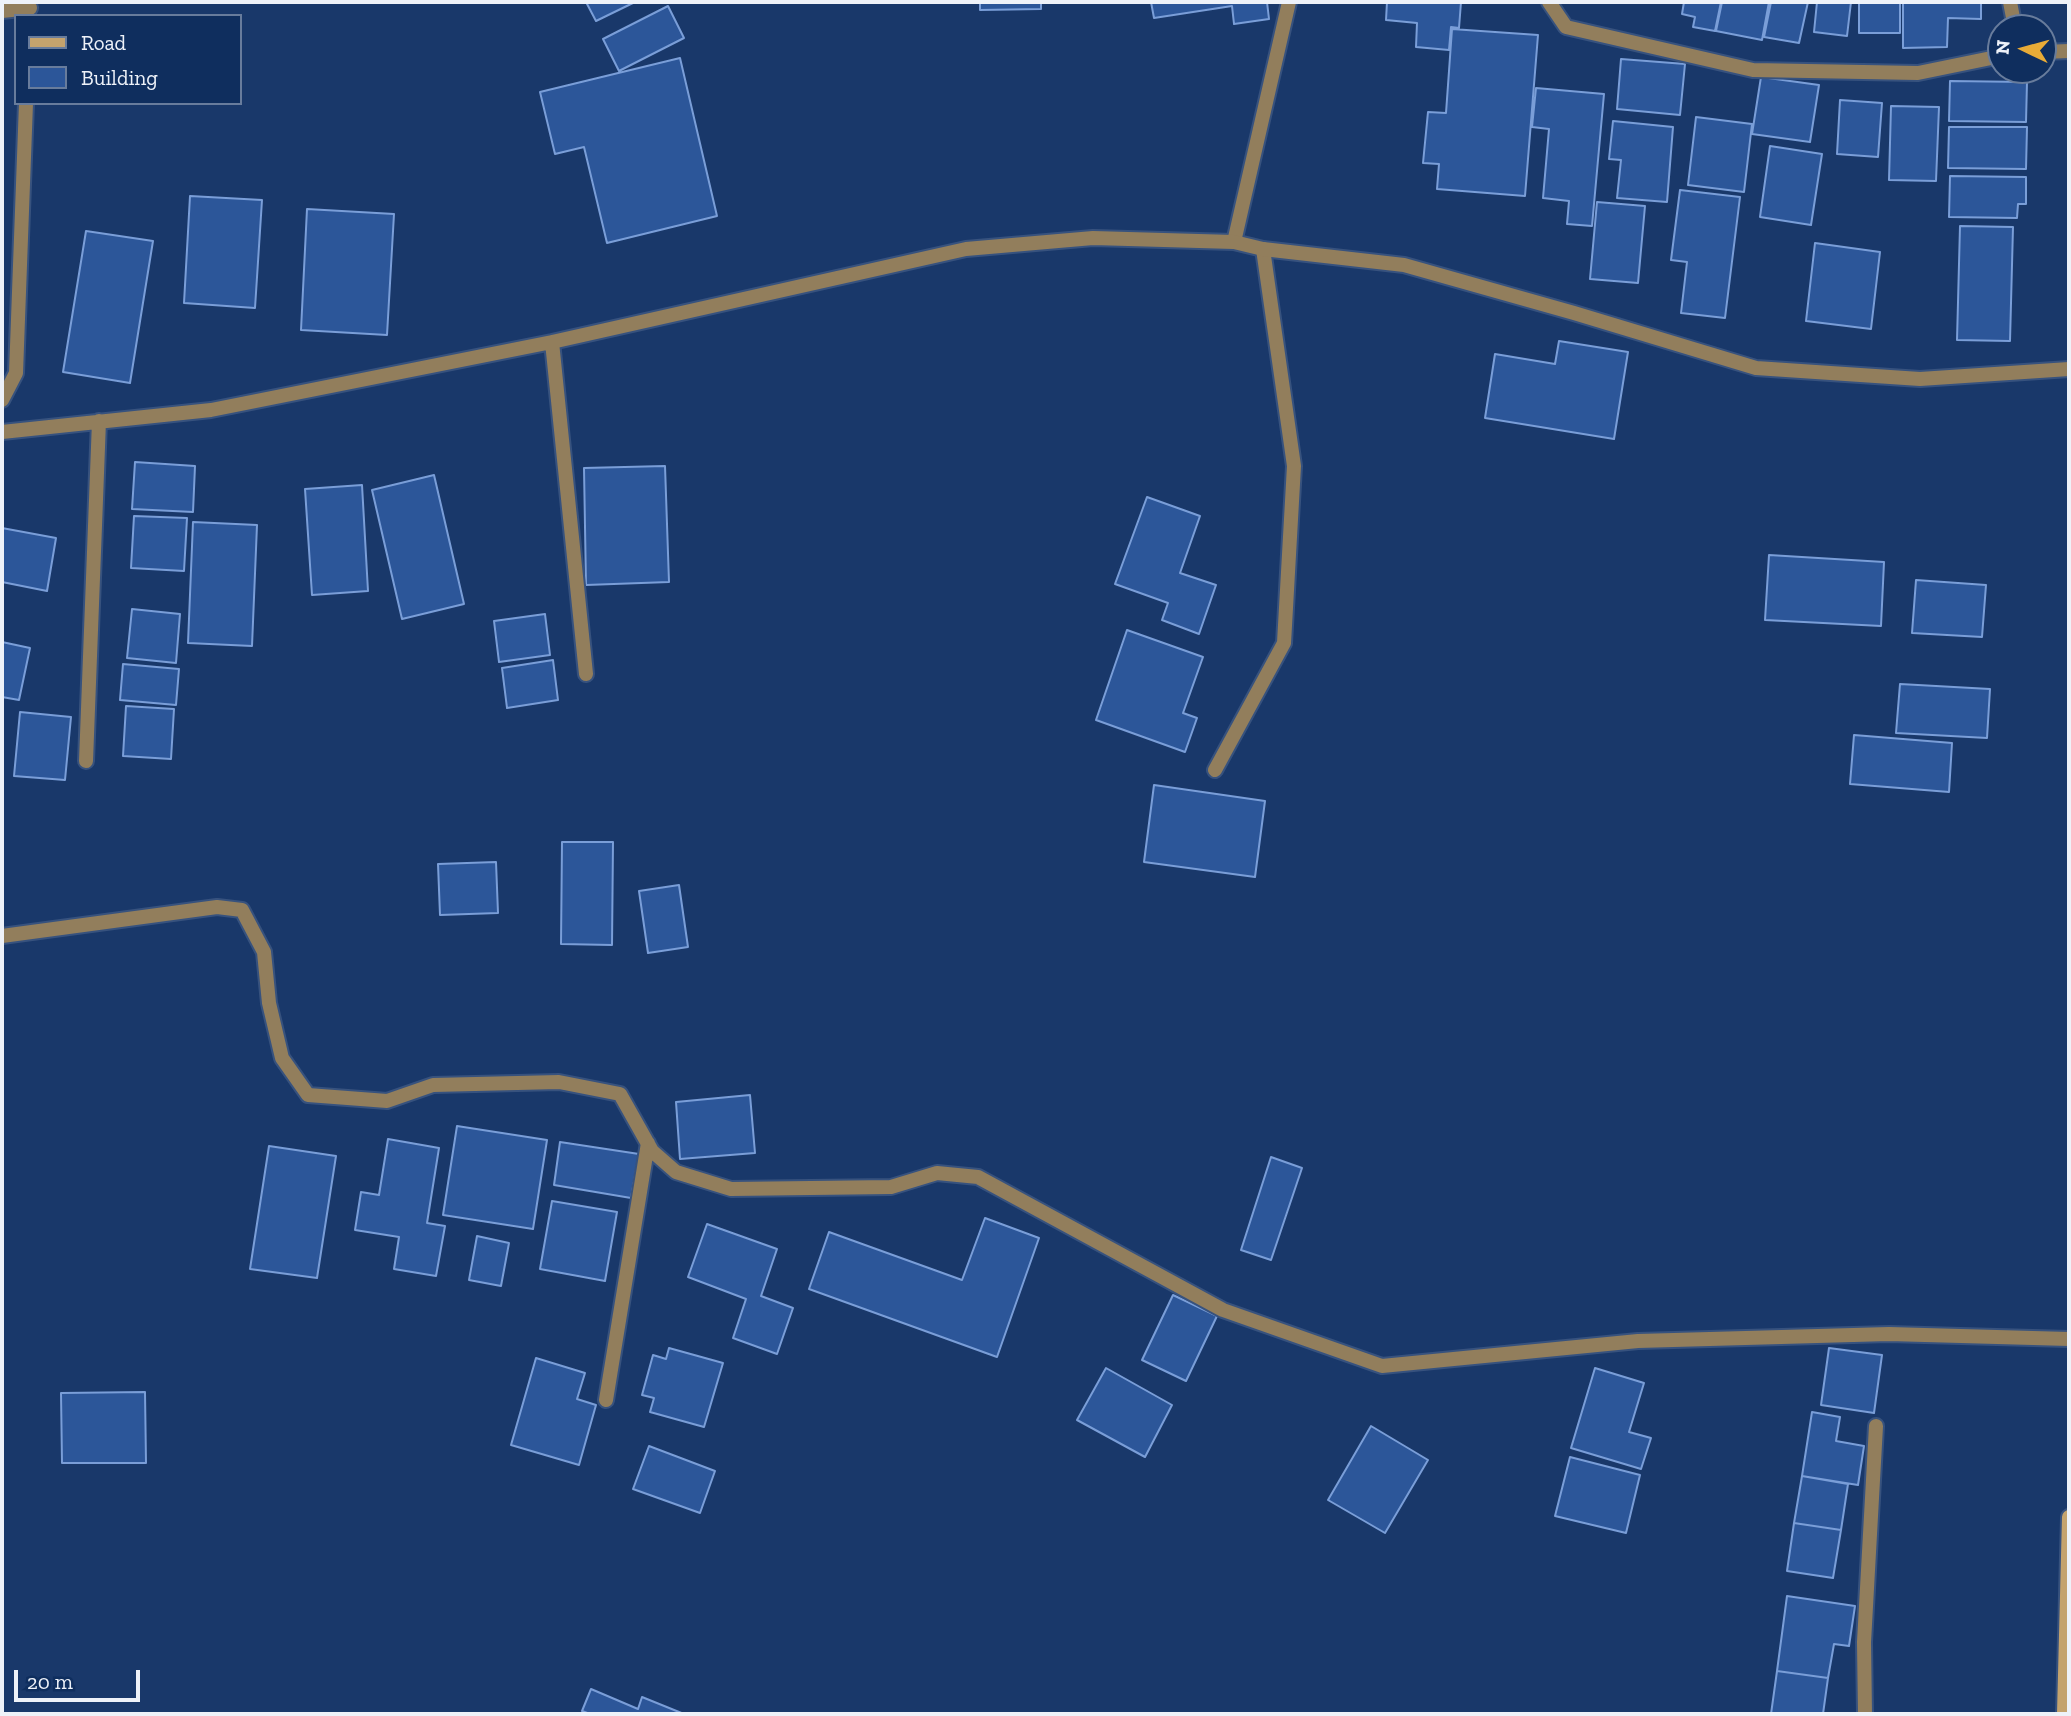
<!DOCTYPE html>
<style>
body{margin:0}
#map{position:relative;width:2071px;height:1716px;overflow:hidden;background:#19386a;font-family:"Zilla Slab",serif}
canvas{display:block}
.frame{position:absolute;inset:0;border:4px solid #eef2f9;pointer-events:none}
.legend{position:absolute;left:14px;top:14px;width:228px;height:91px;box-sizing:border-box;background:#0f2e5e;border:2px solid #687c9c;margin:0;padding:9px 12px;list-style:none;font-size:21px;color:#eef2f9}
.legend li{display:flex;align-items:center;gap:14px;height:35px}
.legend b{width:35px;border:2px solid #687c9c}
.north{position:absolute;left:1987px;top:14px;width:70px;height:70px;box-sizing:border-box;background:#0f2e5e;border:2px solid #687c9c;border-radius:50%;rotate:275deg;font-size:19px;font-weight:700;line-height:28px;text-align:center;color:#eef2f9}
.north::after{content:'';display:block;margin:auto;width:24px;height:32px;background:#e8ab37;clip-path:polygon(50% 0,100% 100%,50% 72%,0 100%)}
.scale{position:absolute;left:14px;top:1670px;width:126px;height:32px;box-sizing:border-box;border:4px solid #eef2f9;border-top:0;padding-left:9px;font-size:21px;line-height:24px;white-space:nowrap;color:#eef2f9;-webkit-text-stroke:5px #0f2e5e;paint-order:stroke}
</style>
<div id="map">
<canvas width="2071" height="1716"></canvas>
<div class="frame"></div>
<ul class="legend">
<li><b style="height:9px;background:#c4a36d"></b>Road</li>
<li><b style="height:19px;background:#2c5699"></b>Building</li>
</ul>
<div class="north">N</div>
<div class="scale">20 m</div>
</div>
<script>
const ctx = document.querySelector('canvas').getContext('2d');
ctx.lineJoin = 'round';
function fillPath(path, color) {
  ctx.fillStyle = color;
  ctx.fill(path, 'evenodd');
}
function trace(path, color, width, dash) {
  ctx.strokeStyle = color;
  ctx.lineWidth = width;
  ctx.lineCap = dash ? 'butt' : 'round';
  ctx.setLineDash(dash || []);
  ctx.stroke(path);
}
const building = new Path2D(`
 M586,2H635L596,21Z
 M980,2H1041V9L980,10Z
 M1151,2H1267L1269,19L1234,24L1232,6L1154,18Z
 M1387,2H1461L1459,28L1451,27L1449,50L1416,47L1417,23L1386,20Z
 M1684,2H1721L1715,31L1693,27L1695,17L1682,14Z
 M1722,2H1769L1762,40L1716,31Z
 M1771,2H1808L1799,43L1764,37Z
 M1817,2H1851L1847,36L1814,32Z
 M1859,2H1900V33H1859Z
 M1903,2H1981V19L1948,18L1947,47L1903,48Z
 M668,6L684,38L619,71L603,39Z
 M1452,29L1538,35L1525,196L1437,189L1439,164L1423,163L1428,112L1446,113Z
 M680,58L717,216L607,243L584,147L555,154L540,92Z
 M1621,59L1685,64L1680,115L1617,109Z
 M1761,77L1819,85L1810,142L1752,134Z
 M1950,81L2027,82L2026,122L1949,121Z
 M1536,88L1604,94L1592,226L1567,224L1569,201L1543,198L1549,129L1532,127Z
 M1840,100L1882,103L1878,157L1837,154Z
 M1891,106L1939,107L1936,181L1889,180Z
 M1696,117L1752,124L1744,192L1688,185Z
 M1613,121L1673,127L1667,202L1617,198L1621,160L1609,159Z
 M1949,127H2027L2026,169L1948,168Z
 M1770,146L1822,154L1811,225L1760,217Z
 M1950,176L2026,177V204H2018L2017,218L1949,217Z
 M1680,190L1740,197L1725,318L1681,313L1687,262L1671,260Z
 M190,196L262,200L255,308L184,303Z
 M1597,202L1645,206L1638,283L1590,279Z
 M307,209L394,214L387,335L301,330Z
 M1960,226L2013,227L2010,341L1957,340Z
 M86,231L153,241L130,383L63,372Z
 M1815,243L1880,252L1871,329L1806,321Z
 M1559,341L1628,352L1614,439L1485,418L1495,354L1555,364Z
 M135,462L195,466L193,512L132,509Z
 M665,466L669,582L586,585L584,468Z
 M434,475L464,604L402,619L372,490Z
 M362,485L368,591L312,595L305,489Z
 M1147,497L1200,516L1180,573L1216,585L1199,634L1162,620L1168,603L1115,584Z
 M134,516L187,518L184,571L131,568Z
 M193,522L257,525L252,646L188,643Z
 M2,528L56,538L47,591L2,582Z
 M1769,555L1884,562L1881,626L1765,620Z
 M1916,580L1986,585L1982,637L1912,633Z
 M132,609L180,614L176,663L127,658Z
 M545,614L550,655L499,662L494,621Z
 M1127,630L1203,657L1183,713L1197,718L1185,752L1096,720Z
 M2,642L30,648L19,700L2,697Z
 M553,660L558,700L507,708L502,668Z
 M123,664L179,669L176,705L120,700Z
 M1900,684L1990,689L1987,738L1896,733Z
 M126,706L174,709L171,759L123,756Z
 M20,712L71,717L65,780L14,776Z
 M1854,735L1952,743L1949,792L1850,784Z
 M1154,785L1265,801L1255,877L1144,862Z
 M562,842H613L612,945L561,944Z
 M496,862L498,913L440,915L438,864Z
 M679,885L688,947L648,953L639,891Z
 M750,1095L755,1153L680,1159L676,1102Z
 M457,1126L547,1140L533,1229L443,1215Z
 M388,1139L439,1148L427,1223L445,1226L436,1276L394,1269L399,1237L355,1230L361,1192L379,1195Z
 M560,1142L639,1154L631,1198L554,1185Z
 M269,1146L336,1156L317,1278L250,1269Z
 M1271,1157L1302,1168L1271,1260L1241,1250Z
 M552,1201L617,1212L605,1281L540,1269Z
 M985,1218L1039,1238L997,1357L809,1289L829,1232L962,1280Z
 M707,1224L777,1249L761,1296L793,1308L777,1354L733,1338L746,1299L688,1277Z
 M477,1236L509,1243L501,1286L469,1280Z
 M1173,1295L1217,1316L1186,1381L1142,1360Z
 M669,1348L723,1363L704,1427L650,1412L654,1398L642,1395L653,1355L666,1359Z
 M1829,1348L1882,1355L1874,1413L1821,1405Z
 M536,1358L585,1373L577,1399L596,1405L579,1465L511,1445Z
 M1106,1368L1172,1405L1145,1457L1077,1420Z
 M1595,1368L1644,1383L1629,1432L1651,1438L1641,1469L1571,1448Z
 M145,1392L146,1463H62L61,1393Z
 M1812,1412L1840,1417L1836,1441L1864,1446L1858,1485L1802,1476Z
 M1371,1426L1428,1460L1385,1533L1328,1500Z
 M649,1446L715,1471L700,1513L633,1489Z
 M1570,1457L1640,1475L1626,1533L1555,1516Z
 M1802,1476L1848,1484L1841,1530L1794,1523Z
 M1794,1523L1841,1530L1833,1578L1787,1571Z
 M1787,1596L1855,1606L1849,1646L1834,1644L1828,1678L1777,1671Z
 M1777,1671L1828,1678L1823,1714H1771Z
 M591,1689L638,1709L642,1697L684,1714H590L582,1711Z`);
const lane = new Path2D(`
 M1234,242L1289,2
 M1215,770L1284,643L1294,466L1263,249`);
const street = new Path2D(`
 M1549,2L1566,27L1753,70L1918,73L2001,56
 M2010,2L2015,28
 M2,11L30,8
 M2043,52L2069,51
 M552,342L586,674
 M2,400L16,373L26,103
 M2,432L211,410L552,342L966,249L1093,238L1234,242L1263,249L1404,265L1574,313L1756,368L1920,379L2069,369
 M86,761L99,421
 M2,936L217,907L242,910L264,952L269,1003L282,1058L308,1095L387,1101L433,1085L559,1082L620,1094L652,1151L676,1172L731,1189L891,1187L937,1173L978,1177L1223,1310L1382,1366L1638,1341L1889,1334L2069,1339
 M606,1400L648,1143
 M1865,1714L1864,1642L1876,1426`);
const secondary = new Path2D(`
 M2064,1714L2069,1517`);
fillPath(building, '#2c5699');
trace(building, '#7a9ed8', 2);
trace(lane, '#37527e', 18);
trace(street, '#37527e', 18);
trace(secondary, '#37527e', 18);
trace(lane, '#927e5c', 14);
trace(street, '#927e5c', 14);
trace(secondary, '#c4a36d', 14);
</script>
